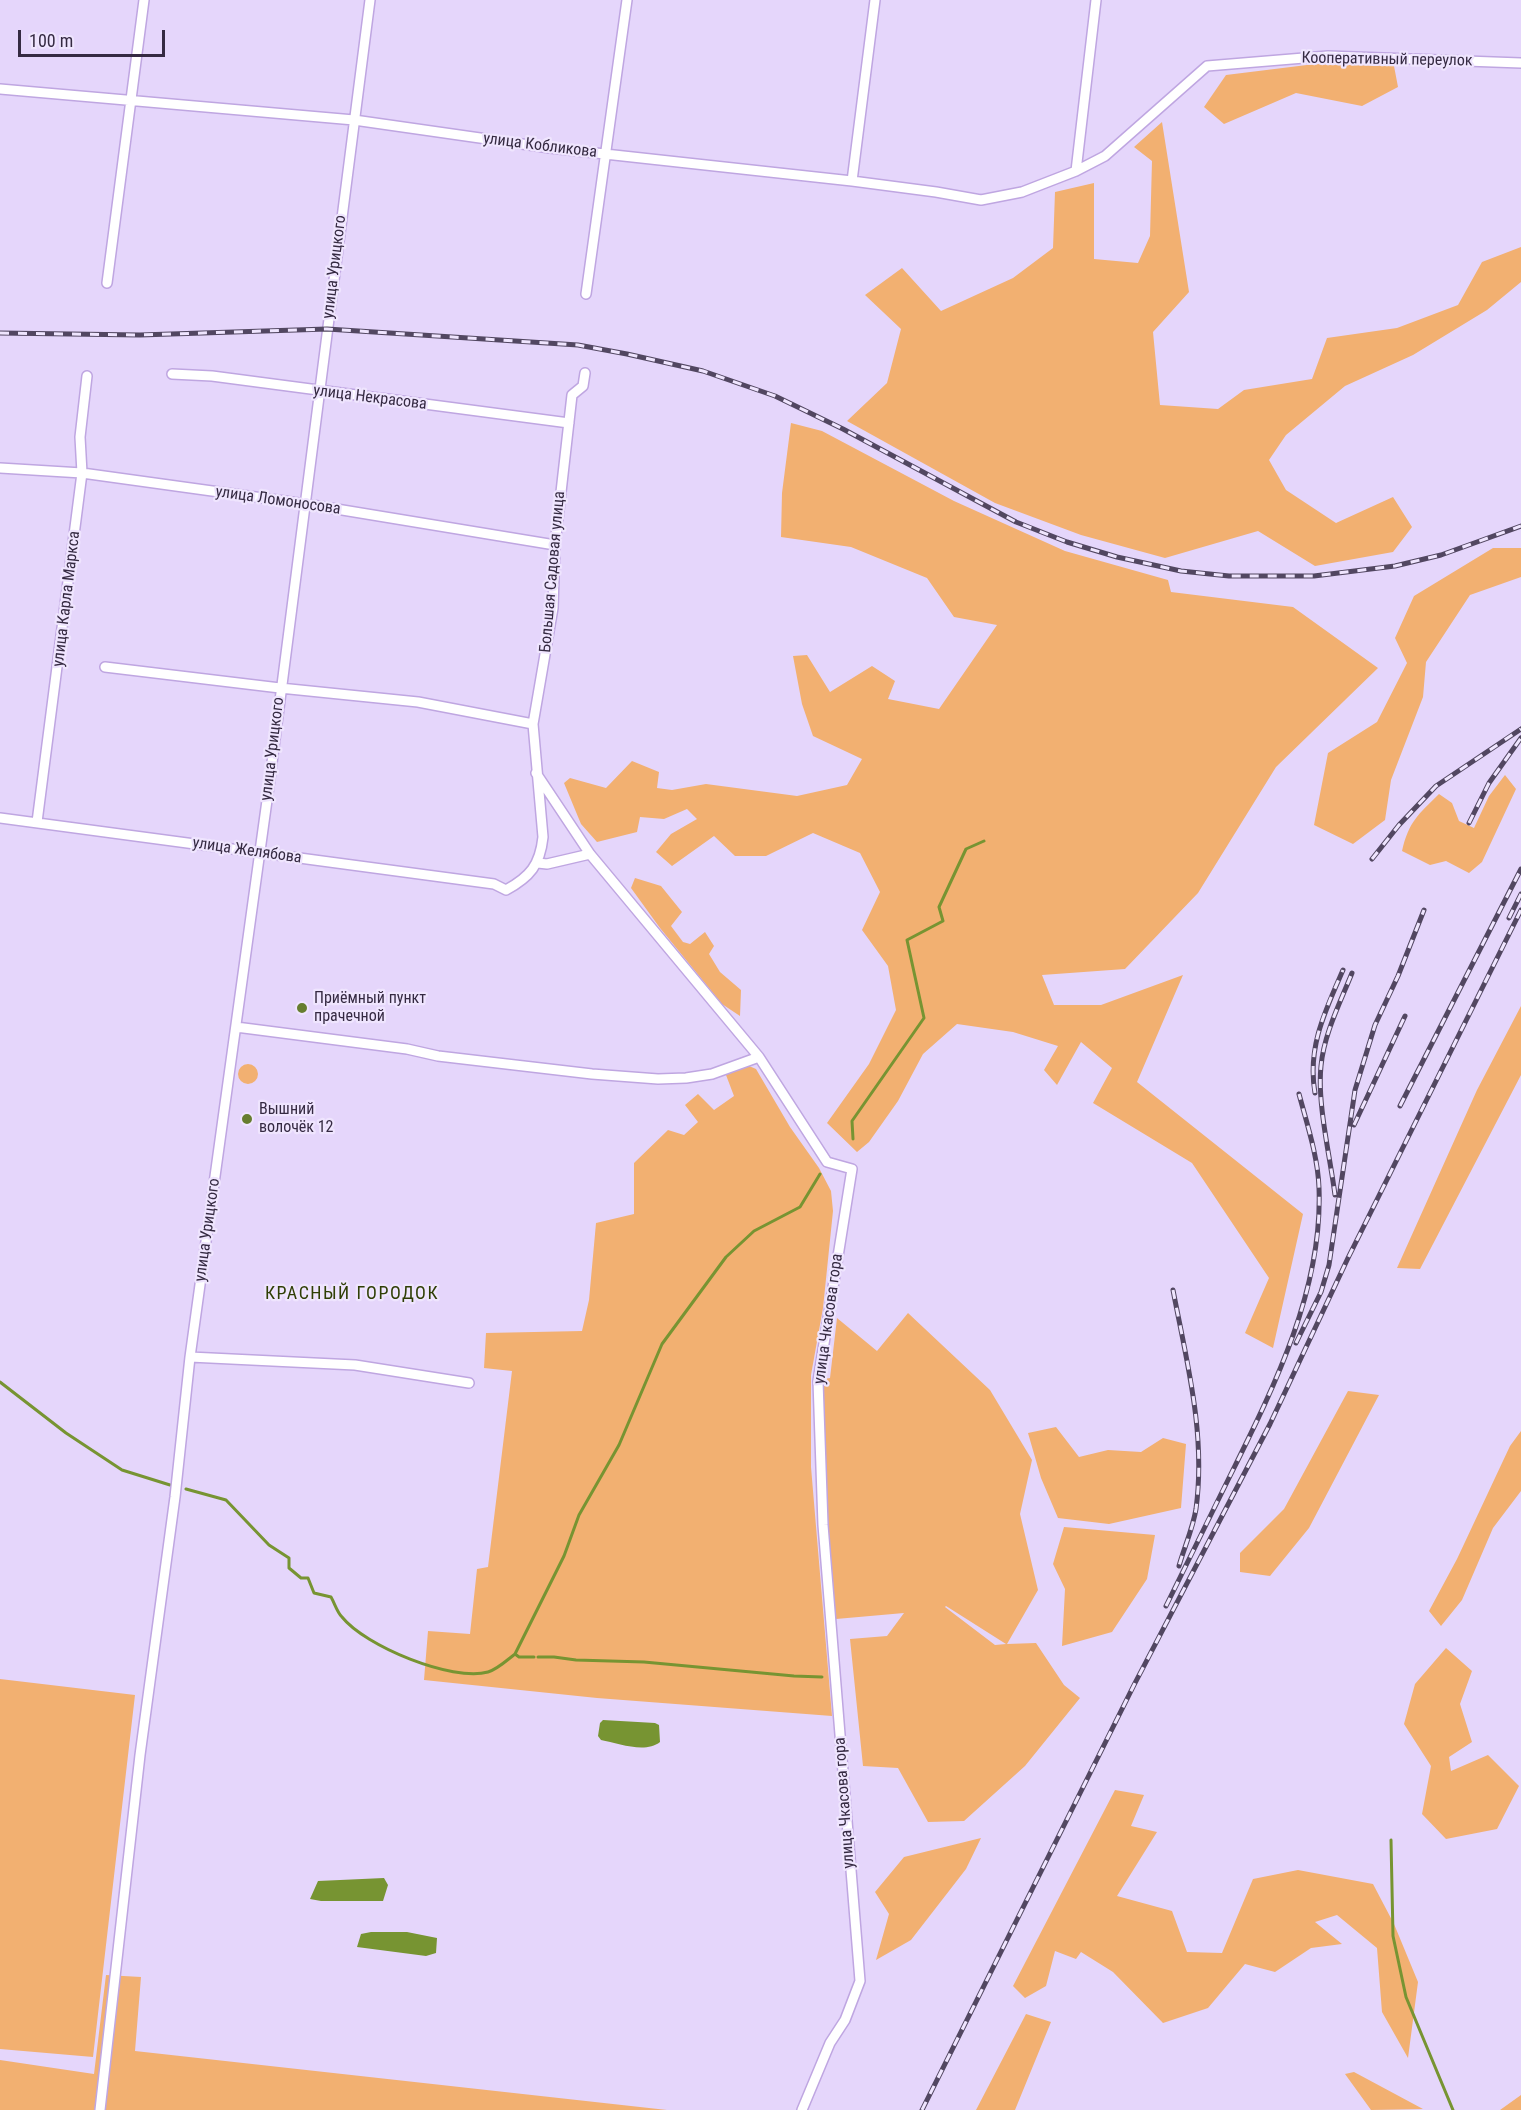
<!DOCTYPE html>
<meta charset="utf-8">
<style>
body{margin:0}
#map{position:relative;width:1521px;height:2110px;overflow:hidden;background:#e5d6fb;font-family:"Roboto Condensed",sans-serif}
canvas{display:block}
.scale{position:absolute;left:18px;top:30px;width:147px;height:27px;box-sizing:border-box;border:3px solid #352a42;border-top:0;padding-left:8px;font-size:18px;line-height:21px;white-space:nowrap;color:#352a42;-webkit-text-stroke:4px #efe5fe;paint-order:stroke}
</style>
<div id="map">
<canvas width="1521" height="2110"></canvas>
<div class="scale">100 m</div>
</div>
<script>
const ctx = document.querySelector('canvas').getContext('2d');
ctx.lineJoin = 'round';
function fillPath(path, color) {
  ctx.fillStyle = color;
  ctx.fill(path, 'evenodd');
}
function trace(path, color, width, dash) {
  ctx.strokeStyle = color;
  ctx.lineWidth = width;
  ctx.lineCap = dash ? 'butt' : 'round';
  ctx.setLineDash(dash || []);
  ctx.stroke(path);
}
function label(font, color, halo, rows, align = 'center') {
  ctx.font = font + ' "Roboto Condensed",sans-serif';
  ctx.lineWidth = 4.5;
  ctx.setLineDash([]);
  ctx.textBaseline = 'middle';
  ctx.strokeStyle = halo;
  ctx.fillStyle = color;
  for (const [text, x, y, turn = 0] of rows) {
    ctx.save();
    ctx.translate(x, y);
    ctx.rotate((+turn || 0) * Math.PI / 180);
    ctx.textAlign = isNaN(turn) ? turn : align;
    if (halo) ctx.strokeText(text, 0, 0);
    ctx.fillText(text, 0, 0);
    ctx.restore();
  }
}
const green = new Path2D(`
 M1315,64L1394,66L1398,87L1362,106L1296,93L1224,124L1204,107L1226,75Z
 M1162,122L1189,292L1153,332L1160,405L1218,409L1244,390L1312,379L1327,338L1397,328L1458,305L1482,262L1521,247V282L1487,310L1413,355L1345,386L1286,435L1269,460L1286,490L1336,523L1393,497L1412,527L1393,552L1315,566L1258,531L1165,558L1081,535L995,503L847,421L887,383L901,329L865,295L902,268L941,311L1013,278L1053,248L1055,192L1094,183V259L1138,263L1150,236L1152,161L1134,147Z
 M791,423L822,431L954,501L1065,551L1168,580L1171,592L1293,607L1378,668L1276,767L1198,893L1125,969L1042,975L1054,1005H1101L1183,975L1137,1082L1303,1214L1273,1348L1245,1333L1269,1278L1192,1163L1093,1103L1112,1068L1081,1042L1057,1085L1044,1070L1058,1046L1013,1032L957,1024L923,1054L898,1101L869,1142L857,1152L827,1123L869,1064L896,1010L888,966L862,930L880,892L860,853L813,833L766,856H735L714,836L672,866L656,852L671,834L697,819L687,809L664,819L640,817L637,832L597,842L581,824L564,783L570,778L606,788L632,761L659,772L657,788L672,790L706,784L797,796L847,785L862,759L813,736L802,704L793,656L807,655L830,692L872,666L895,681L888,699L939,709L997,625L954,617L927,578L851,547L781,537L782,493Z
 M1493,548H1521V577L1470,595L1426,662L1423,697L1391,780L1385,820L1353,844L1314,825L1328,753L1377,722L1407,663L1395,638L1414,596Z
 M1505,775L1516,789L1482,862L1469,873L1446,861L1430,865L1402,851C1409,821 1418,815 1439,794L1452,803L1459,821L1474,828L1489,796Z
 M635,878L661,886L682,912L671,926L683,942L690,944L705,932L714,946L709,954L720,972L741,990L740,1016L722,1004L660,928L631,888Z
 M1521,1006V1075L1420,1269L1397,1268L1477,1090Z
 M238 1074a10 10 0 1 1 20 0a10 10 0 1 1-20 0Z
 M749,1066L756,1069L790,1127L819,1168L831,1191L833,1211L823,1308L811,1375V1467L832,1716L597,1698L424,1680L428,1631L470,1634L477,1569L488,1567L512,1371L484,1368L486,1333L582,1331L589,1300L596,1223L634,1214V1163L668,1130L684,1135L698,1122L685,1105L698,1094L714,1110L734,1096L726,1075Z
 M908,1313L990,1390L1032,1460L1020,1514L1038,1590L1007,1644L1036,1643L1064,1685L1080,1698L1025,1766L964,1821L928,1822L898,1768L863,1766L850,1639L887,1636L904,1613L836,1619C829,1540 819,1459 824,1379L830,1378L837,1318L877,1351ZM945,1607L946,1606L1006,1644L995,1645Z
 M1348,1391L1379,1395L1309,1528L1270,1576L1240,1572V1553L1284,1509Z
 M1056,1427L1079,1457L1108,1450L1141,1452L1163,1438L1186,1444L1181,1508L1109,1524L1058,1518L1041,1478L1028,1433Z
 M1521,1431V1491L1493,1528L1462,1600L1441,1626L1429,1611L1457,1559L1510,1446Z
 M1064,1527L1155,1535L1147,1579L1112,1632L1062,1646L1065,1589L1053,1564Z
 M1446,1648L1472,1671L1460,1704L1472,1742L1449,1757L1451,1771L1488,1755L1519,1786L1497,1829L1446,1839L1422,1814L1431,1766L1404,1724L1415,1684Z
 M0,1679L135,1695L93,2057L0,2049Z
 M1115,1790L1144,1795L1131,1826L1157,1832L1117,1896L1172,1911L1187,1952L1222,1953L1253,1879L1298,1870L1373,1884L1394,1924L1418,1982L1408,2058L1382,2012L1377,1948L1337,1915L1315,1922L1342,1944L1311,1948L1275,1972L1245,1964L1208,2008L1163,2023L1113,1972L1081,1952L1076,1959L1055,1951L1046,1986L1025,1998L1013,1986Z
 M981,1838L966,1869L911,1940L876,1960L889,1914L875,1892L904,1857Z
 M106,1975L141,1977L135,2051L667,2110H0V2060L94,2074Z
 M1026,2014L1051,2022L1015,2110H976Z
 M1354,2072L1423,2109L1371,2110L1345,2074Z
 M1521,2095V2110H1500Z`);
const water = new Path2D(`
 M603,1720L655,1723L659,1725L660,1742C645,1754 618,1743 601,1740L598,1736L600,1723Z
 M384,1878L388,1885L383,1901H321L310,1899L318,1881Z
 M371,1932H407L437,1938L436,1953L426,1956L357,1947L361,1934Z`);
const stream = new Path2D(`
 M853,1139L852,1121L924,1018L907,940L943,921L939,907L966,849L984,841
 M0,1382L66,1433L122,1470L170,1485
 M186,1489L226,1500L269,1545L289,1558V1568L301,1578H308L314,1593L331,1597C335,1604 337,1612 342,1617C365,1646 452,1682 488,1672C498,1669 507,1660 515,1654L564,1556L579,1515L619,1445L662,1344L726,1257L754,1231L800,1207L820,1174
 M515,1654L519,1657H534
 M538,1657H554L576,1660L644,1662L794,1676L822,1677
 M1391,1840L1393,1936L1406,1997L1453,2110`);
const street = new Path2D(`
 M0,89L354,120L550,148L852,181L936,192L981,200L1022,192L1076,171L1105,156L1207,66L1328,56L1521,63
 M1076,171L1096,0
 M852,181L875,0
 M107,283L144,0
 M586,294L627,0
 M172,374L212,376L569,423
 M0,468L82,473L306,504L555,545
 M105,667L280,688L418,702L533,724
 M536,773L590,854L759,1057L827,1162L852,1169L818,1381L823,1525L860,1981L845,2020L830,2043L802,2110
 M0,818L494,884L506,890C530,877 540,865 543,837L533,724L553,608L555,545L572,395L583,386L585,373
 M37,822L82,473L80,437L87,376
 M538,863L547,864L590,854
 M236,1027L407,1049L438,1056L592,1074L658,1079L686,1078L712,1074L759,1057
 M190,1357L355,1365L469,1383
 M100,2110L140,1755L175,1497L190,1357L269,786L370,0`);
const rail = new Path2D(`
 M0,333L140,335L327,329L578,345L627,354L703,371L775,396L843,429L1016,522L1067,542L1117,557L1181,571L1229,576H1314L1395,566L1441,555L1521,526
 M1469,823L1489,783L1521,738
 M1372,859L1399,825L1436,786L1521,729
 M1509,918L1521,894
 M1315,1093C1307,1048 1325,1011 1343,970
 M1400,1106L1521,869
 M1354,1125L1405,1016
 M1335,1195C1330,1156 1317,1103 1321,1066C1324,1034 1340,1003 1352,973
 M1173,1290C1187,1363 1206,1434 1196,1509C1193,1528 1184,1548 1179,1566
 M1296,1343L1321,1292L1329,1265L1355,1090L1375,1025L1398,976L1424,910
 M1166,1606C1187,1564 1207,1522 1228,1480C1273,1389 1323,1291 1319,1188C1318,1157 1307,1124 1299,1094
 M922,2110L1134,1685L1270,1424L1348,1258L1521,910`);
const markers = [
 [302,1008,6,"#667d2f"],
 [247,1119,6,"#667d2f"]
];
const streetNames = [
 ["Кооперативный переулок",1387,60,1],
 ["улица Кобликова",540,146,7],
 ["улица Урицкого",335,267,-83],
 ["улица Некрасова",370,398,7],
 ["улица Ломоносова",278,501,8],
 ["Большая Садовая улица",553,572,-85],
 ["улица Карла Маркса",67,599,-83],
 ["улица Урицкого",273,749,-83],
 ["улица Желябова",247,851,8],
 ["улица Урицкого",208,1230,-82],
 ["улица Чкасова гора",829,1319,-82],
 ["улица Чкасова гора",845,1803,-94]
];
const poiNames = [
 ["Приёмный пункт",314,999],
 ["прачечной",314,1017],
 ["Вышний",259,1110],
 ["волочёк 12",259,1128]
];
const neighbourhoodNames = [
 ["КРАСНЫЙ ГОРОДОК",352,1294]
];
fillPath(green, '#f2b071');
fillPath(water, '#779432');
trace(stream, '#779432', 3);
trace(street, '#bfa6e1', 12);
trace(street, '#fff', 9);
trace(rail, '#524761', 5);
trace(rail, '#efe5fe', 3, [9]);
for (const [x, y, r, color] of markers) {
  const dot = new Path2D();
  dot.arc(x, y, r, 0, 2 * Math.PI);
  ctx.fillStyle = color;
  ctx.fill(dot);
  trace(dot, '#efe5fe', 2);
}
label('16px', '#352a42', '#efe5fe', streetNames);
label('16px', '#352a42', '#efe5fe', poiNames, 'left');
ctx.letterSpacing = '1.5px';
label('18px', '#2f3e05', '#efe5fe', neighbourhoodNames);
ctx.letterSpacing = '0px';
</script>
